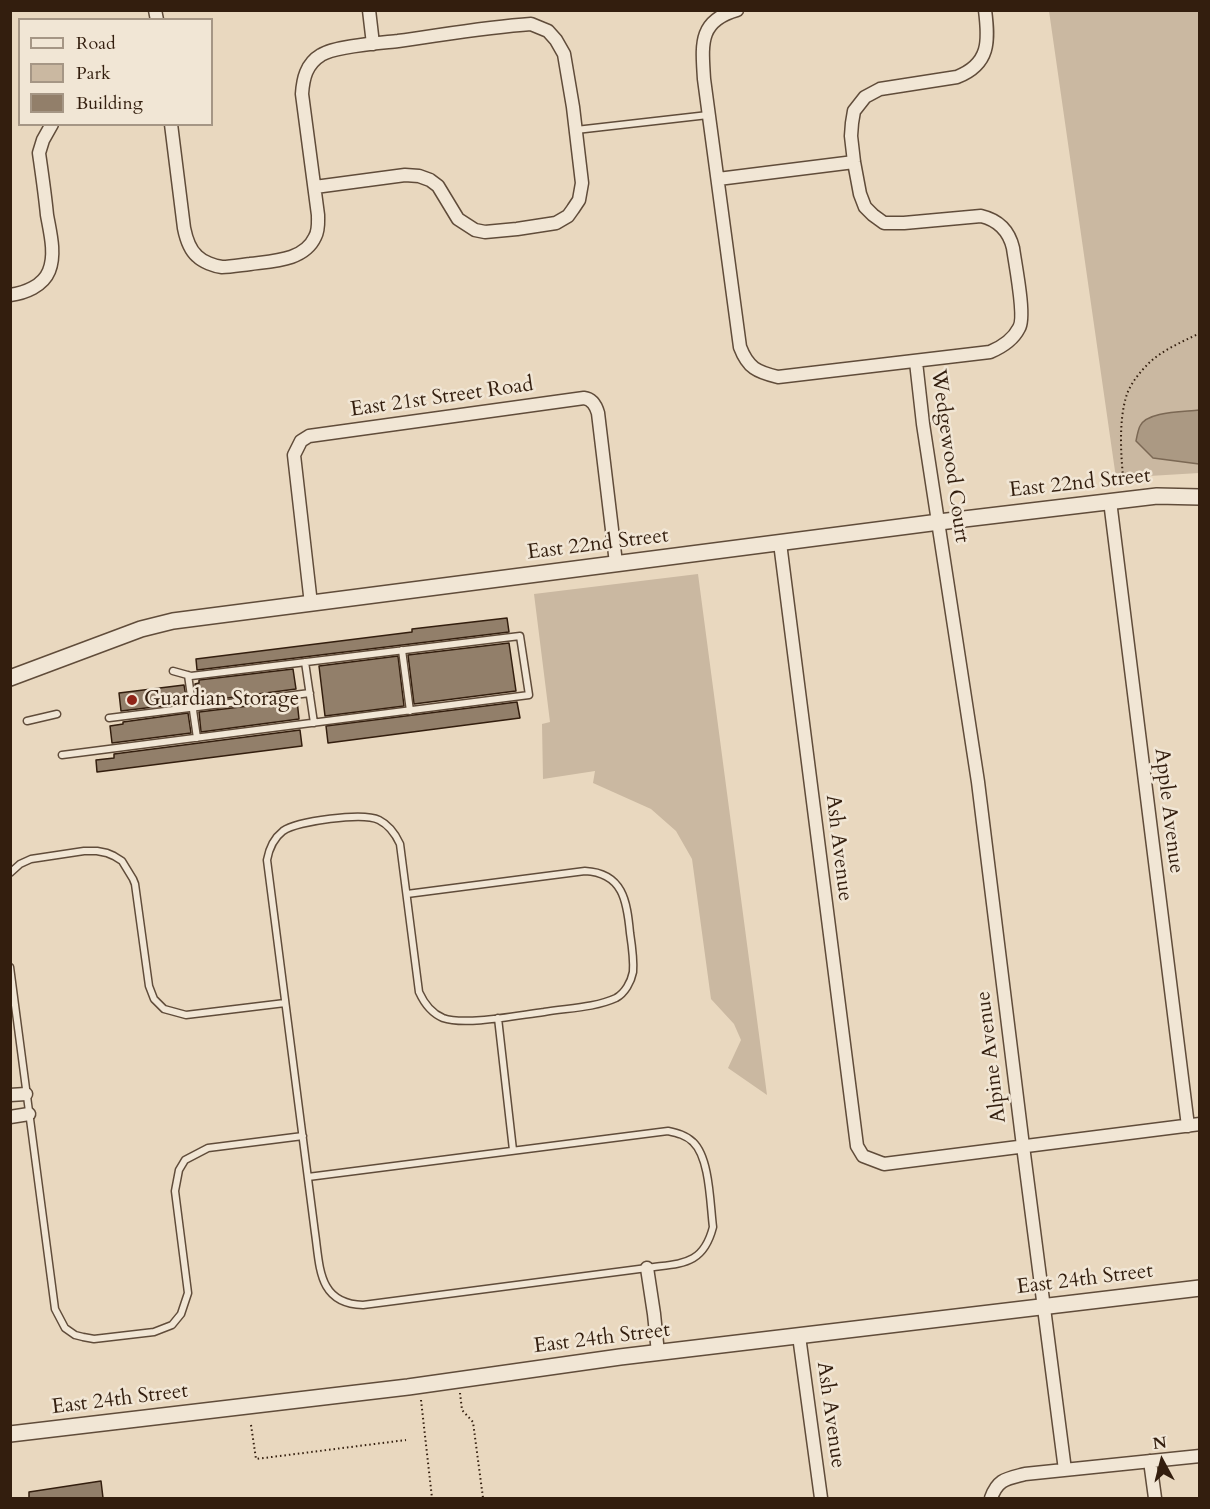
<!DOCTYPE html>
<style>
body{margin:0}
#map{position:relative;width:1210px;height:1509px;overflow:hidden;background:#e9d8bf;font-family:Cardo,serif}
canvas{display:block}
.frame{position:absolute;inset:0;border:12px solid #331e0e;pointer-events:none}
.legend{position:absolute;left:18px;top:18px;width:195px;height:108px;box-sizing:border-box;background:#f1e6d5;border:2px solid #a59685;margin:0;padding:8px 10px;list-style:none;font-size:18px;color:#331e0e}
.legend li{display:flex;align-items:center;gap:12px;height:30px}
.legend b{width:30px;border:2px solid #a59685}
.north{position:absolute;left:1132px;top:1431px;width:60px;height:60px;-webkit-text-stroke:4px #f1e6d5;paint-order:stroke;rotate:353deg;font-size:16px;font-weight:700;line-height:24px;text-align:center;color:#331e0e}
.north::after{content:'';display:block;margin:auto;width:21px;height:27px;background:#331e0e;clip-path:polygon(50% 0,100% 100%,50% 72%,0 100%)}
</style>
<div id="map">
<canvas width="1210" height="1509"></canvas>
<div class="frame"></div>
<ul class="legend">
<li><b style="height:8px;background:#f1e6d5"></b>Road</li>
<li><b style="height:16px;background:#cab8a1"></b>Park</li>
<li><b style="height:16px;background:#927f6a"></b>Building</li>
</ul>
<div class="north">N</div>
</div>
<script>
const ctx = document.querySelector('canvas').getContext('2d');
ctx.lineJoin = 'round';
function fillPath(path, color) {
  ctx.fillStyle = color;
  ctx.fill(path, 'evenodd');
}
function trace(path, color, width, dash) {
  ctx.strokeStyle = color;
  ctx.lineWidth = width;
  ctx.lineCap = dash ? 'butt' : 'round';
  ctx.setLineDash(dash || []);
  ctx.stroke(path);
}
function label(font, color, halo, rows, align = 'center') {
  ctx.font = font + ' Cardo,serif';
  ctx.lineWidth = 5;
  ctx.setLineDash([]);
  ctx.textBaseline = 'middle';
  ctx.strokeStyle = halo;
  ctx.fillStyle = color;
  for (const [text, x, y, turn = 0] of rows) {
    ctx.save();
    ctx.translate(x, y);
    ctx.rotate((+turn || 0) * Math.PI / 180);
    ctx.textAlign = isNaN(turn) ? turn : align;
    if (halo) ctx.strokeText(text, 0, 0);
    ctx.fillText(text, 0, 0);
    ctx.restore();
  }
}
const green = new Path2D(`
 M1049,11H1199V473L1116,478Z
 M698,574L767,1095L728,1068L741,1040L734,1024L711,999L692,859L676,831L651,809L593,783L595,771L543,779L542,724L550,722L534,594Z`);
const water = new Path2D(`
 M1199,410V464L1153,458L1136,441C1137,436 1138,430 1140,426C1147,411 1184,412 1199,410Z`);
const building = new Path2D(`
 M507,618L509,632L197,670L196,659L412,632V629Z
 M509,643L516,691L414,704L408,655Z
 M398,656L404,706L325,716L319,666Z
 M293,669L296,689L197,702L195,684L199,683V680Z
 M184,685L187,703L121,711L119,693Z
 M297,700L299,719L201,732L199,712Z
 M517,702L520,718L328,743L326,726Z
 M188,713L191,733L112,743L110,726L123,724V722Z
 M300,730L302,746L97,772L96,760L114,758V754Z
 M101,1481L103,1498H29V1492Z`);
const path = new Path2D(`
 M1124,486C1121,458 1118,421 1127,394C1131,383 1140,372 1148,364C1162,350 1182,342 1200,333
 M460,1393L462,1410L473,1422L483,1498
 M421,1400L432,1498
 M251,1425L256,1459L406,1440`);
const service = new Path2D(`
 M576,130L708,115
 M402,650L410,711
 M305,662L314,723
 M188,675L197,738
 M109,718L310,693
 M27,721L57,714
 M62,755L529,695L520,636L191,676L173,671
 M10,873L20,864L31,859L84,851H97L107,853L114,856L122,861L133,879L135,884L149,986L154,999L164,1009L186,1015L285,1003
 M10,967L55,1309L65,1328L75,1335L83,1337L94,1339L154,1332L172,1325L181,1314L188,1293L175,1191L179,1170L185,1160L208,1148L303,1136
 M498,1018L513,1150
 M308,1177L668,1131C677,1133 686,1135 693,1142C710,1158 710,1204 713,1227C703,1266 681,1263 647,1268L363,1305C318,1304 320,1267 315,1233L267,860C269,849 274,838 283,831C297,821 363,812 379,820C389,825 395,833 400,844L419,992C424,1003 431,1013 443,1018C465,1026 519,1015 544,1012C567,1008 594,1008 616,998C625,993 631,982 633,972C634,959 632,946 630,933C627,901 623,873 585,871L407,894`);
const minor = new Path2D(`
 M155,10L157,20
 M369,10L373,44
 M737,10C698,21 702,45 704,79L740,347C748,368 757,372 778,377L990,352C1002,347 1013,340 1019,328C1026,317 1015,263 1013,248C1009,231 998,220 981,216L904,223H884L873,215L865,207L860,194L854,162L851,136L852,123L854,111L865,97L880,89L957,77C990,64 989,41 985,10
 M171,124L184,228C186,238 189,249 197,256C203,262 214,266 222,267C231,267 241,265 250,264C272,261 304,261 315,237C319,230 318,222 318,215L302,94C303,79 306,64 321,55C335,46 380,43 398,41C442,35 486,27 531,24L548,31L556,40L564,54L573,107L582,183L579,200L573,209L568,216L556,223L517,229L485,232L475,230L458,219L438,186L430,180L419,176L405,175L315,187
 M718,179L854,162
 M10,295C25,293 43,286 49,271C56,254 50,232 47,215C45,194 42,174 39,153L43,140L52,124
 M916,362L923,424L978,782L1023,1146L1065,1470
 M1110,501L1188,1126
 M780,543L857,1146L863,1156L884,1164L1200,1124
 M311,604L294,455L301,441L309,436L584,398C592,399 596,406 598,413L616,563
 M10,1095L26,1094
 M10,1117L29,1114
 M647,1268L654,1314L658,1353
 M799,1336L821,1498
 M1150,1461L1155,1498
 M991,1498C998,1479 1006,1479 1025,1474L1200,1456`);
const tertiary = new Path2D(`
 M10,678L141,629L173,621L939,522L1157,496L1200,497
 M10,1434L408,1387L620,1357L1200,1288`);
const markers = [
 [132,700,6,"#8f2418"]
];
const streetNames = [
 ["East 21st Street Road",442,398,-8],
 ["Wedgewood Court",949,456,82],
 ["East 22nd Street",1080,484,-6],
 ["East 22nd Street",598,545,-7],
 ["Apple Avenue",1168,811,83],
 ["Ash Avenue",838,848,83],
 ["Alpine Avenue",992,1057,-97],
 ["East 24th Street",1085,1280,-7],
 ["East 24th Street",602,1339,-7],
 ["East 24th Street",120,1400,-7],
 ["Ash Avenue",830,1415,82]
];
const poiNames = [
 ["Guardian Storage",144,700]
];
fillPath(green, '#cab8a1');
fillPath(water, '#ab9983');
trace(water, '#7b6854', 1.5);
fillPath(building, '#927f6a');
trace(building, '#331e0e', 1.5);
trace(service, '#604c3a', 9);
trace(minor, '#604c3a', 15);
trace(tertiary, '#604c3a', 18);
trace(path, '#331e0e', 2, [1.5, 3]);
trace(service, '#f1e6d5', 6);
trace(minor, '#f1e6d5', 12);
trace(tertiary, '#f1e6d5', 15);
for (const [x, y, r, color] of markers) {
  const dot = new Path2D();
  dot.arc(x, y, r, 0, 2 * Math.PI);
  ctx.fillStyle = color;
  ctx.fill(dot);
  trace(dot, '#f1e6d5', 2);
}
label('21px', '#331e0e', '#f1e6d5', streetNames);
label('21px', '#331e0e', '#f1e6d5', poiNames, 'left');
</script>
